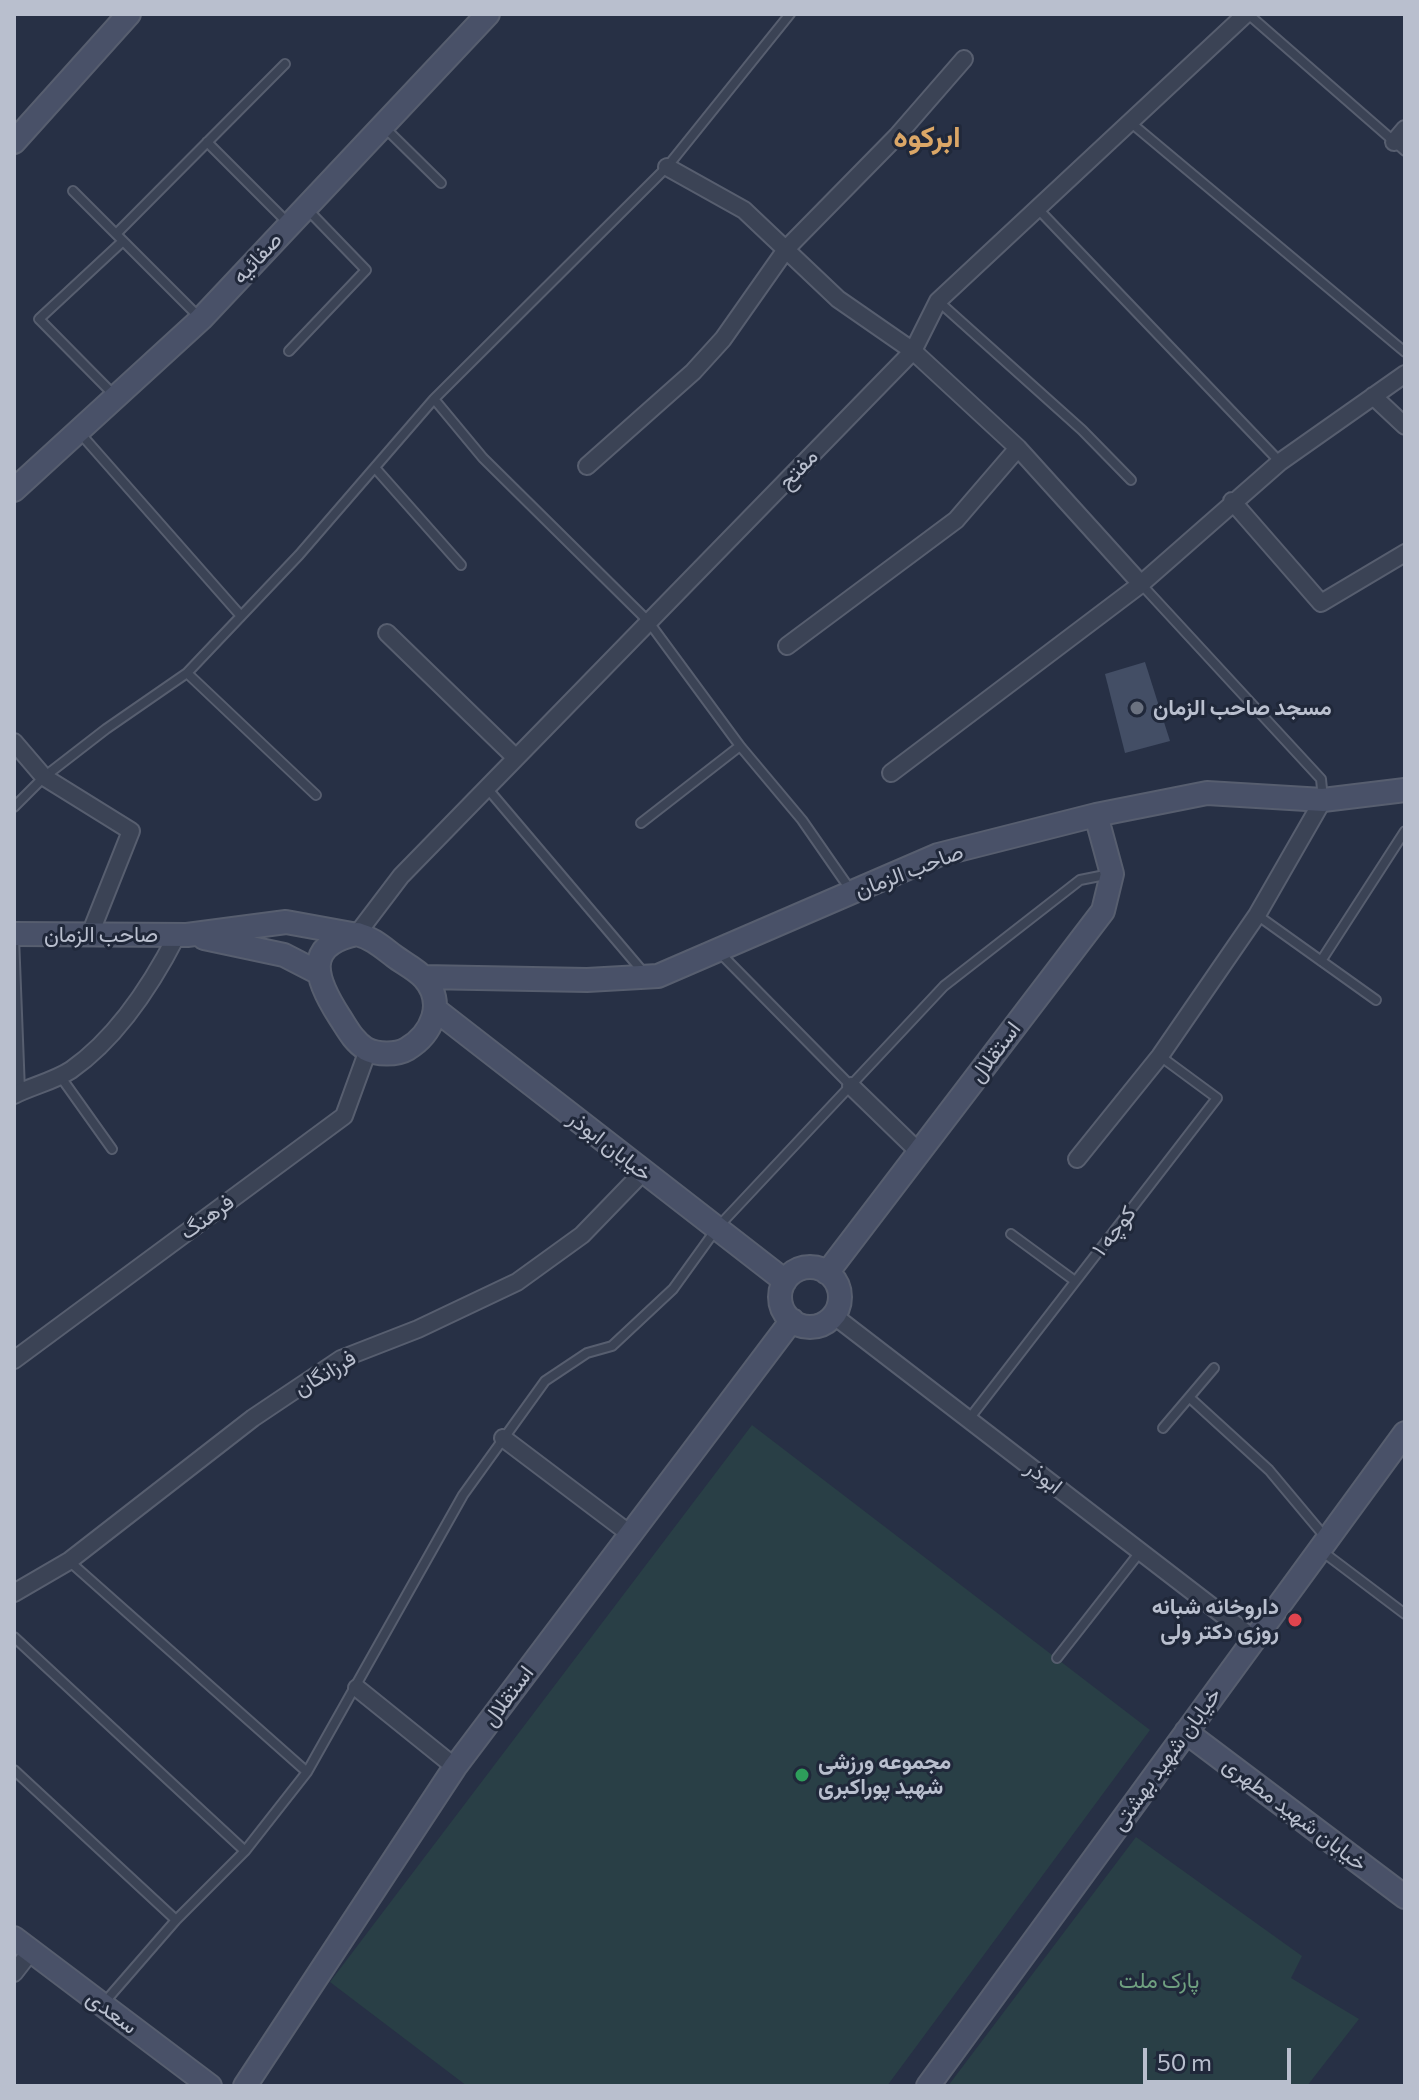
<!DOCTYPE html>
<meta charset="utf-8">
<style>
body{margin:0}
#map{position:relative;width:1419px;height:2100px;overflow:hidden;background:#273045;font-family:Commissioner,sans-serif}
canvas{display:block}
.frame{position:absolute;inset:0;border:16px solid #b9bfce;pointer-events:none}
.scale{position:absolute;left:1143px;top:2048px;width:148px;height:36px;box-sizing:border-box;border:4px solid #b9bfce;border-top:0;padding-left:10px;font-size:24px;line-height:28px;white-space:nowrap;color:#b9bfce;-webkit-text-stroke:6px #20283a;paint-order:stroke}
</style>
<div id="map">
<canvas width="1419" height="2100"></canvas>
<div class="frame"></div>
<div class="scale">50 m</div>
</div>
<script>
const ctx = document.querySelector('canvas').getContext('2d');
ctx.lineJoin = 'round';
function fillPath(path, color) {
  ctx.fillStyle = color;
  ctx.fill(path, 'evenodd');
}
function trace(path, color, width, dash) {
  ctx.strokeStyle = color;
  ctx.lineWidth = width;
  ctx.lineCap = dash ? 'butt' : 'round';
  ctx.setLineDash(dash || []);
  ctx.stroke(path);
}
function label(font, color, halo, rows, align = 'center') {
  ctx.font = font + ' Commissioner,Vazirmatn,sans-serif';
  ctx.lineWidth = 6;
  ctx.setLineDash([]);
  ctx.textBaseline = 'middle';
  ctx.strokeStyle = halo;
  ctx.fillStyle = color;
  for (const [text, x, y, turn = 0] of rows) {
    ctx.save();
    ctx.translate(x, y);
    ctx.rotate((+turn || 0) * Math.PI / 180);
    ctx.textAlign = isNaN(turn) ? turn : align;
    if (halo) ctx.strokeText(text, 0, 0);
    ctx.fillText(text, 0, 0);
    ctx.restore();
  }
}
const green = new Path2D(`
 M752,1425L1150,1730L887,2086H467L330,1982Z
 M1136,1837L1302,1956L1291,1978L1359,2019L1307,2086H948Z`);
const building = new Path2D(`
 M1145,662L1170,741L1125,753L1105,674Z`);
const lane = new Path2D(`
 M1248,14L1405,151
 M1130,122L1405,352
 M383,126L441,183
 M207,142L289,224
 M73,191L200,318
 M1039,210L1280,462
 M116,234L285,64
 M938,301L1082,430L1131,480
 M289,351L366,270L306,208
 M115,396L39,319L123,241
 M434,399L483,458L648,621L740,746L802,820L852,892
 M79,432L241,616
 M376,469L461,565
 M1141,584L1321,779L1323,799
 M187,673L316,795
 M487,788L644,973
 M14,807L44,777L106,729L187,673L299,555L434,399L667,167L790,14
 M641,823L740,746
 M1257,915L1376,1000
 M14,937L20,1091
 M718,951L851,1086
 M1321,961L1405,831
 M60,1076L112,1149
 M1011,1234L1075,1281
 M1190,1398L1269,1470L1326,1538
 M969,1419L1217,1098L1160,1056
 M1163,1428L1214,1368
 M1323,1552L1405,1614
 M69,1561L307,1772
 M14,1637L245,1851
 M1057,1658L1140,1552
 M14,1770L176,1920
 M103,2004L176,1920L245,1851L307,1772L463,1495L545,1381L587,1353L612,1346L673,1289L717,1228L944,986L1080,880L1110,874`);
const street = new Path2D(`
 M1394,142L1405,129
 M667,167L744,210L838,299L913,351L1018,448L1141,584
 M1373,396L1405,426
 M587,466L693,372L723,339L787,248L897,136L964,59
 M1232,501L1321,603L1405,553
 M387,633L516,758
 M787,646L956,520L1018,448
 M14,742L44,777L131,831L90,934
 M891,773L1141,584L1280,462L1405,374
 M357,934L401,876L913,351L938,301L1246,14
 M851,1086L919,1152
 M14,1095C32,1086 54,1081 71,1070C118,1037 152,984 177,935
 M1077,1159L1160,1056L1257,915L1323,800
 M833,1315L1254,1639
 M14,1360L344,1116L368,1050
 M503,1438L630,1534
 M14,1593L69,1561L253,1418L341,1359L418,1329L517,1282L582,1235L643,1172
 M357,1688L455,1767
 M14,1973L31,1951`);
const secondary = new Path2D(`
 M14,142L129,14
 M14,490L201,319L488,14
 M14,934L187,935L286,922L352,934
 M357,934C372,938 382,947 394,956C403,963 416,969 424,978C446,1003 432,1034 407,1049C397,1055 377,1055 366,1049C353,1041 347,1028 339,1016C316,980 302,945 357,934Z
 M204,938L284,955L317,972
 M423,977L587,980L658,976L938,855L1096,815L1207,793L1323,800L1405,790
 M436,1010L785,1281
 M780 1297a30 30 0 1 1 60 0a30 30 0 1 1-60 0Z
 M827,1273L1103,911L1112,874L1096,815
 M1186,1732L1405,1897
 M14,1938L210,2086
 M245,2086L455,1767L792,1320
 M928,2086L1405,1433`);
const markers = [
 [1137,708,8,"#6b7280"],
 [1295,1620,8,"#e0444e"],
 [802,1775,8,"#2e9e5b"]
];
const streetNames = [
 ["صفائیه",257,258,-47],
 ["مفتح",798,469,-46],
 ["صاحب الزمان",909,871,-21],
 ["صاحب الزمان",101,935],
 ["استقلال",995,1052,-53],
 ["خیابان ابوذر",610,1146,38],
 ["فرهنگ",207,1217,-36],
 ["کوچه ۱",1114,1231,-52],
 ["فرزانگان",325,1373,-31],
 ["ابوذر",1044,1477,38],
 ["استقلال",508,1696,-53],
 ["خیابان شهید بهشتی",1166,1759,-54],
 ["خیابان شهید مطهری",1295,1814,37],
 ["سعدی",112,2012,37]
];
const poiNames = [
 ["مسجد صاحب الزمان",1153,708],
 ["داروخانه شبانه",1279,1607,"right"],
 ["روزی دکتر ولی",1279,1632,"right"],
 ["مجموعه ورزشی",818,1762],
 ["شهید پوراکبری",818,1787]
];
const parkNames = [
 ["پارک ملت",1159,1981]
];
const districtNames = [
 ["ابرکوه",927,137]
];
fillPath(green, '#293f46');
fillPath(building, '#434e65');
trace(lane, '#575e6f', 12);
trace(street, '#575e6f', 20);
trace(secondary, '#575e6f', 26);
trace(lane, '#3b4355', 8);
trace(street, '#3b4355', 16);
trace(secondary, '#495168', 22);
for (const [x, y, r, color] of markers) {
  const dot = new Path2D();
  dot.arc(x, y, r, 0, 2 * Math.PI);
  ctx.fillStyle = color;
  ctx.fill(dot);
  trace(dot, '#20283a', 3);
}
label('22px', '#b9bfce', '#20283a', streetNames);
label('bold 22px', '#b9bfce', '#20283a', poiNames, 'left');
label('22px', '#6fa080', '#20283a', parkNames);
label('bold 30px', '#dba767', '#20283a', districtNames);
</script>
